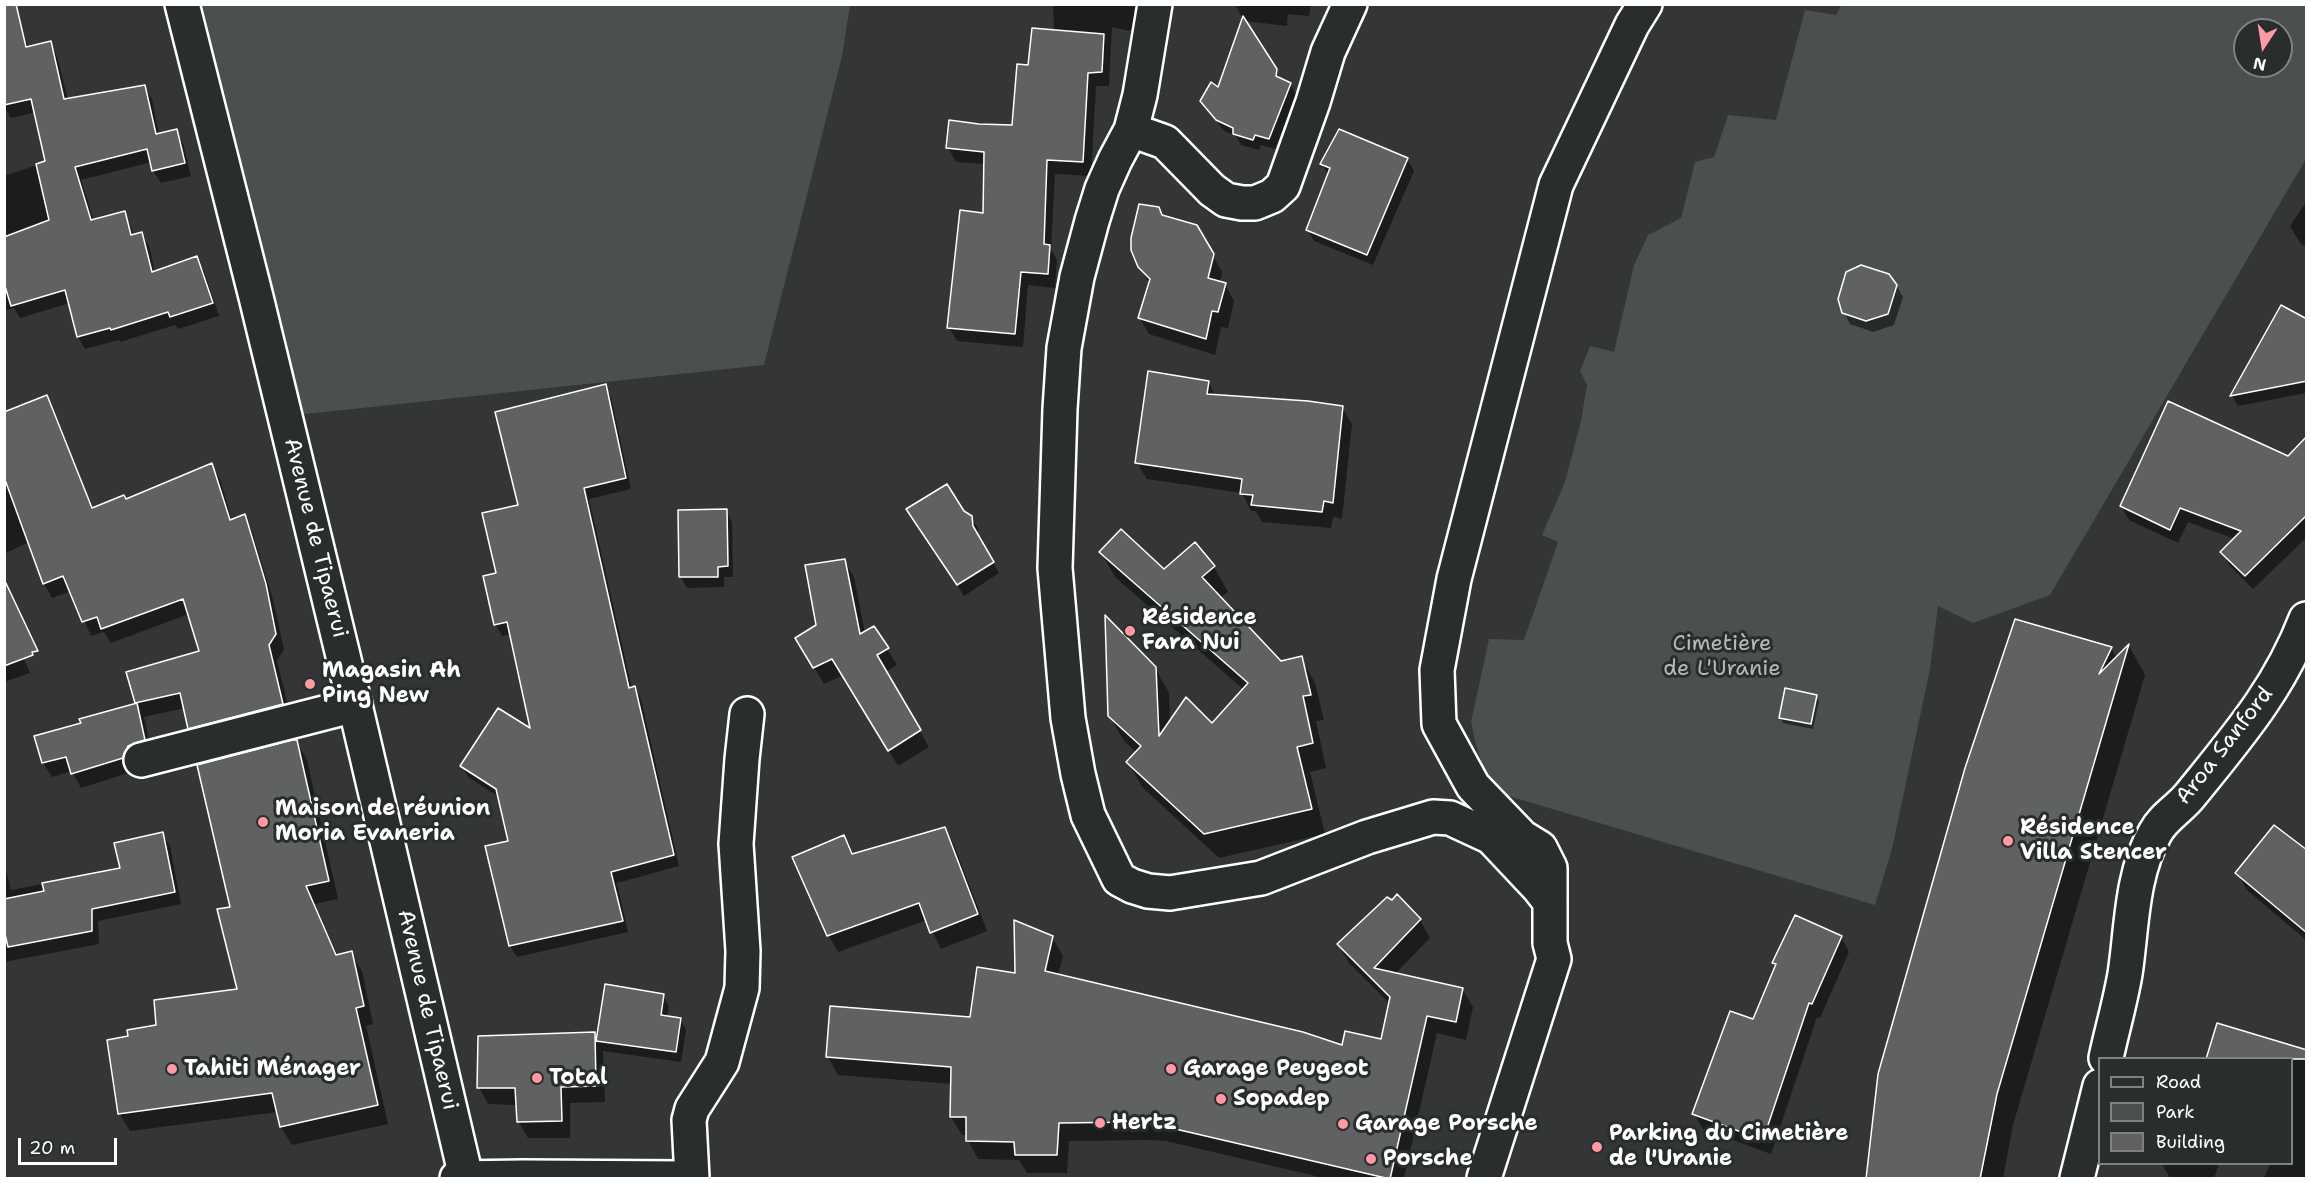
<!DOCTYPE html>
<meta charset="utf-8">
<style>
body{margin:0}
#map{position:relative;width:2311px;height:1183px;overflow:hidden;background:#333536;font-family:"Shantell Sans",sans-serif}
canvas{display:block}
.frame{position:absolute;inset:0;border:6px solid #fff;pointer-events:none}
.legend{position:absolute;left:2098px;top:1057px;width:195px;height:108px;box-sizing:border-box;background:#2a2d2e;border:2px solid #7f8182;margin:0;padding:8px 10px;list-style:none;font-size:18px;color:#fff}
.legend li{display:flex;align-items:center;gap:12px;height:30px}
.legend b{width:30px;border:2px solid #7f8182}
.north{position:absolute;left:2233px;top:18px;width:60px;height:60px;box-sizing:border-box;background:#2a2d2e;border:2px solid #7f8182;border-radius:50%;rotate:192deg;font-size:16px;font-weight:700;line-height:24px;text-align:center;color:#fff}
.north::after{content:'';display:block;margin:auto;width:21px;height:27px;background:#ff9aa2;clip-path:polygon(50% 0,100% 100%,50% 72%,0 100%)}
.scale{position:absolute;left:18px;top:1138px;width:99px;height:27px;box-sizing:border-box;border:3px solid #fff;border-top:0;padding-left:8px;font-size:18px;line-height:21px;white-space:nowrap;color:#fff;-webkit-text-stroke:4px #2a2d2e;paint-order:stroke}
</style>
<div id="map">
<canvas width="2311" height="1183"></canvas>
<div class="frame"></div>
<ul class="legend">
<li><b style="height:8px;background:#2a2d2e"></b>Road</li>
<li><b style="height:16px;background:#4c4f50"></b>Park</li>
<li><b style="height:16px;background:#5f6162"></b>Building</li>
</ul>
<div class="north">N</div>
<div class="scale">20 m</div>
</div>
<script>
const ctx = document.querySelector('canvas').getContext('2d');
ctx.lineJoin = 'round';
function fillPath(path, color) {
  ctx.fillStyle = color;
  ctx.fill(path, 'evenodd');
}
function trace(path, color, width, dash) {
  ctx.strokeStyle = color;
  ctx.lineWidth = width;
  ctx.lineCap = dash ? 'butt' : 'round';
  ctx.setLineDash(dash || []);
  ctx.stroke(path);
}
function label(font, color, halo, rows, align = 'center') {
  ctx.font = font + ' "Shantell Sans",sans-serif';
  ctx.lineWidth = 6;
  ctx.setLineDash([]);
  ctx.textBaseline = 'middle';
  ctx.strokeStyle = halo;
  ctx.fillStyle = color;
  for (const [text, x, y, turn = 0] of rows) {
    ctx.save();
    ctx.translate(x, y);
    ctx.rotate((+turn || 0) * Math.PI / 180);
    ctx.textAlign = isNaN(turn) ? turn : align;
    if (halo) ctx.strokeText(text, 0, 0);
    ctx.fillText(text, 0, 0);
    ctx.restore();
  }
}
const green = new Path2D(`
 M1842,4L2306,5V159L2050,595L1973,623L1938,606L1930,669L1892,849L1875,905L1502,794L1484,770L1476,745L1471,722L1489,639L1524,640L1558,542L1542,535L1565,482L1581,421L1587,385L1580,371L1590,346L1614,352L1634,265L1648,235L1681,218L1695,162L1714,157L1728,115L1776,120L1805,10L1836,15ZM2245,30H2281V66H2245Z
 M188,5H850L842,56L764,365L287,416Z`);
const shadow = new Path2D(`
 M1053,4H1142L1135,32L1112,27L1109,86H1096L1091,176L1055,174L1051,249L1057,260L1055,288L1028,285L1023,347L957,341L949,328L984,215L985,164L956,162L948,148L1014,126L1029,67L1054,31Z
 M1235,4H1311L1309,16L1288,14L1287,26L1245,21L1281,80L1290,84L1296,95L1275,149L1261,145L1259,150L1241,145L1236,136L1224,131L1202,101L1219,89L1243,20Z
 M22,33L29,47L50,43L57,56L68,100L144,86L152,99L159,135L176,131L183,143L191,176L161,183L153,171L152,162L81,180L94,221L124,213L131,226L134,236L141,233L149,246L155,272L196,258L204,271L219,316L178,329L175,325L120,342L119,340L85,349L78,337L70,303L20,318L14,308L4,311V176L47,162L36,112L11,118L4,107V37Z
 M1407,159L1414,171L1373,265L1314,241L1308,230L1329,176L1322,164Z
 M2306,202V247L2300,243L2290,226Z
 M1158,208L1163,217L1196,226L1222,272L1220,283L1225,284L1234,301L1228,328L1221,327L1215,355L1149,334L1139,317L1150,285L1140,267Z
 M1896,285L1903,297L1894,325L1873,332L1850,324L1844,312Z
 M2306,321V393L2238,406L2232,396Z
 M1208,382L1216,396L1342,407L1352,424L1342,519L1333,517L1331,528L1262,522L1256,511H1251L1242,493L1147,479L1137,463Z
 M605,386L611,397L631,489L589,499L632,689L635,688L641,699L679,866L617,883L628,932L517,957L510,946V842L499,797L468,777L462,766L532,731L511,634L502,636L496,625L485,578L498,575L520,506Z
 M46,397L54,411L93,509L125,500L211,465L220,479L232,520L244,516L252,531L273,600L284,649L277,661L291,718L198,742L190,728L185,708L144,717L152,754L131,772L81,788L72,771L52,777L43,763L81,724L92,717L138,704L136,702L201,652L189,614L111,643L104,632L91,636L71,591L52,598L44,583L29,542L4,554V413Z
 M2306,457V538L2253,589L2230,566L2222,552L2235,539L2188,522L2178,543L2129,520L2121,506L2288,458Z
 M726,511L732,522L733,577H724V587L687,588L681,577Z
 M963,512L971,517L978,528V538L999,573L964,596L915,520Z
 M1101,552L1164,571L1214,567L1228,592L1220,598L1281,663L1301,658L1315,683L1324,720L1316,721L1326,768L1310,772L1325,834L1219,858L1142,787L1128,762L1137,753L1124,741L1109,715L1155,668L1169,693L1170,722L1212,725L1244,690L1115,577Z
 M844,561L854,577L865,633L887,649L897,665L885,672L929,747L898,766L843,675L824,684L797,639L818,626Z
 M4,614L30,673L4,682Z
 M2016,621L2111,648L2117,658L2129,646L2145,675L2013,1125L2003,1178H1867Z
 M1816,696L1819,701L1813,729L1783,723L1780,717Z
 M297,742L307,760L338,899L315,904L338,956L351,953L362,971L373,1024L366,1026L388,1124L292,1145L281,1127L278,1112L130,1131L119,1113L130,1038L239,990L232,908Z
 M945,828L954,845L987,931L941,949L927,920L838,952L829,936L794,857L843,837L854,856Z
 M162,834L170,846L181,904L98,921L99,944L4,962V862L11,890L121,869Z
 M2306,852V940L2247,890L2237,873Z
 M1420,920L1430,938L1395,974L1462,989L1473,1007L1466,1040L1437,1033L1404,1178H1324L1166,1141L1151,1140L1069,1141L1067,1173H1027L1019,1160L978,1159L968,1140V1135H962L951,1117L952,1084L838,1075L828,1057L971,1018L1052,937L1063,956L1058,975L1343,1047L1382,1041L1390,1004L1349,963L1338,944Z
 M1841,937L1849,952L1820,1018L1817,1017L1771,1154L1703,1129L1694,1114L1754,1021L1776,967L1773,963Z
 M663,996L669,1006L667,1017L680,1019L686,1030L681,1062L603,1051L605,1102L570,1103V1138H528L518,1121L517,1105L488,1104L479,1087L594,1034L598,1040Z
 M2306,1052V1178H2264L2270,1164H2292V1058Z
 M2162,1164H2219L2214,1178H2170Z`);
const building = new Path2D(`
 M4,4H16L26,47L51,41L64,99L145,85L156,134L177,129L185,163L152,171L147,149L75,167L91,220L125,211L131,235L142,232L152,272L197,256L213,303L170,317L168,312L111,330L110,328L77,337L65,290L11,306L4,283V237L49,220L36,164L45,161L31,99L4,105Z
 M1243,16L1277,69L1276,76L1291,83L1269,139L1255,135L1253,140L1233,134V128L1216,120L1200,101L1211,82L1218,87Z
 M1032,28L1104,34L1102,72L1088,73L1083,162L1047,160L1044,244L1050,245L1048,274L1021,272L1015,334L947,328L960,210L983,213L984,152L946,148L949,120L979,124L1012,125L1017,64L1028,65Z
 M1339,129L1408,158L1367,255L1306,230L1330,168L1320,164Z
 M1139,204L1159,207L1162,215L1197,225L1214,254L1208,278L1226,283L1218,312L1212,311L1206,339L1138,318L1150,279L1138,267L1131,250V238Z
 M1861,265L1889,274L1897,285L1888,314L1866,321L1842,313L1838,299L1846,272Z
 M2281,305L2307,319V381L2230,396Z
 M1148,371L1209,381L1207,394L1308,401L1343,406L1333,503L1324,501L1322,512L1251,505L1253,495L1240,494L1242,479L1135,463Z
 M606,384L626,478L584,488L629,688L635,686L674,855L611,872L623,921L509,946L485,846L508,841L496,789L460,766L498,708L530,728L507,622L494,625L483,576L496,573L482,513L518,505L495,412Z
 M47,395L92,508L124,495L126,499L212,463L230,520L245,514L266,584L276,634L269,645L283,704L188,729L180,693L135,703L126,672L199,651L183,599L101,629L97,617L82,622L63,576L43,584L4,477V412Z
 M2168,401L2288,456L2307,436V515L2245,576L2220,552L2241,531L2180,508L2170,530L2120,506Z
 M947,484L964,511L972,516L973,526L994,562L957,585L906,509Z
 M727,509L728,566L718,567V577H679L678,510Z
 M1121,529L1164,569L1195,542L1215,566L1202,577L1281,661L1302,656L1311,695L1303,696L1313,743L1297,747L1312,809L1204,834L1126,762L1141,746L1108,716L1105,615L1156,667L1159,736L1186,697L1212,723L1248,683L1099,552Z
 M845,559L860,634L874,626L889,648L877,655L921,730L888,751L832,659L813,668L795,638L816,625L805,565Z
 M4,579L38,651L32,652L33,655L4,666Z
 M2015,619L2112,647L2099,674L2129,644L1997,1094L1980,1179H1866L1878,1074L1965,768Z
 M1785,688L1817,695L1811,724L1779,718Z
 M137,703L145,740L128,746L123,758L71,774L66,757L42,763L34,736L81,723L79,719Z
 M292,740H297L329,881L306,886L336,955L352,951L364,1006L356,1008L378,1105L280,1127L272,1093L118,1114L107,1040L128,1036L127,1030L156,1025L154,1000L237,989L217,909L230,907L197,765Z
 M2274,825L2307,850V933L2235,873Z
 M945,827L978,914L930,933L919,903L827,936L792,857L844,835L852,854Z
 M163,832L175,892L92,909V931L8,947L4,930V899L44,891L42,883L120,868L114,843Z
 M1397,894L1421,919L1374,968L1463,988L1456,1022L1427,1016L1390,1179L1154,1124L1140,1122L1059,1123L1057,1155H1015L1014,1142L966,1141V1117H950L951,1067L826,1057L830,1006L970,1017L977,967L1015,973L1014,920L1053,936L1045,971L1303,1032L1342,1045L1345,1031L1381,1039L1390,997L1337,944L1387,897L1392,900Z
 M1795,915L1842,936L1812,1004L1809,1003L1763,1140L1692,1114L1730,1011L1753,1019L1776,964L1772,963Z
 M605,984L664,994L661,1015L681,1018L676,1052L596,1041Z
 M2217,1023L2307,1050V1059H2206Z
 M595,1032L596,1086L561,1087L562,1121L517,1122L515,1088H477L478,1036Z`);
const street = new Path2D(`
 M1155,4L1140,95L1131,130L1115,160L1102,189L1092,221L1077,277L1064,348L1060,409L1055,568L1068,718L1078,774L1088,815L1119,879L1132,886L1148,891L1170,893L1261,878L1367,837L1433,817L1450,818L1491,837L1539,888L1550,902
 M1131,130L1165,142L1212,190L1226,200L1242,203H1255L1272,196L1283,186L1313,102L1328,52L1350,4
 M141,760L355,705
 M2106,1058C2112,1030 2120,1003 2125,974C2132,928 2131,875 2155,833C2164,816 2181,808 2192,793C2238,736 2279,689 2306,619
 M692,1178L689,1120L692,1109L722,1062L742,988L743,951L736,844L742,759L747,714
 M1484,1178L1554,959L1550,943V868L1540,848L1522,837L1473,786L1439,724L1437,670L1454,579L1556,185L1632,25L1645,4
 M2077,1178L2100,1086`);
const secondary = new Path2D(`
 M182,4L256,297L355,705L466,1177`);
const primary = new Path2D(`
 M457,1178L523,1177L687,1178`);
const markers = [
 [1130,631,6,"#ff9aa2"],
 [310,684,6,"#ff9aa2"],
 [263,822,6,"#ff9aa2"],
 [2008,841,6,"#ff9aa2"],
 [172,1069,6,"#ff9aa2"],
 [1171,1069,6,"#ff9aa2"],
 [537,1078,6,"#ff9aa2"],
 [1221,1099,6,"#ff9aa2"],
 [1100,1123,6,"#ff9aa2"],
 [1343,1124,6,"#ff9aa2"],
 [1597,1147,6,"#ff9aa2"],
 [1371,1159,6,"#ff9aa2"]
];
const streetNames = [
 ["Avenue de Tipaerui",315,538,76],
 ["Aroa Sanford",2225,746,-52],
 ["Avenue de Tipaerui",427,1010,77]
];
const poiNames = [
 ["Résidence",1142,618],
 ["Fara Nui",1142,643],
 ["Magasin Ah",322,671],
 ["Ping New",322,696],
 ["Maison de réunion",275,809],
 ["Moria Evaneria",275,834],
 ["Résidence",2020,828],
 ["Villa Stencer",2020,853],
 ["Tahiti Ménager",184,1069],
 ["Garage Peugeot",1183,1069],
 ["Total",549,1078],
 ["Sopadep",1233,1099],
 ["Hertz",1112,1123],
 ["Garage Porsche",1355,1124],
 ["Parking du Cimetière",1609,1134],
 ["de l'Uranie",1609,1159],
 ["Porsche",1383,1159]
];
const parkNames = [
 ["Cimetière",1722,644],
 ["de L'Uranie",1722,669]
];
fillPath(green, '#4c4f50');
fillPath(shadow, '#0007');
fillPath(building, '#5f6162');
trace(building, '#fff', 1.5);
trace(street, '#fff', 38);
trace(secondary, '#fff', 38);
trace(primary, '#fff', 38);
trace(street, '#2a2d2e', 33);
trace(secondary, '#2a2d2e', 33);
trace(primary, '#2a2d2e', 33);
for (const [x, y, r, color] of markers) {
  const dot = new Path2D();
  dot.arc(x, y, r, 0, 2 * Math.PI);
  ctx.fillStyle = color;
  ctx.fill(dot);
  trace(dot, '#2a2d2e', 2);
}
label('22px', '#fff', '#2a2d2e', streetNames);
label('bold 22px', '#fff', '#2a2d2e', poiNames, 'left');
label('22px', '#b7b9b9', '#2a2d2e', parkNames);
</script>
